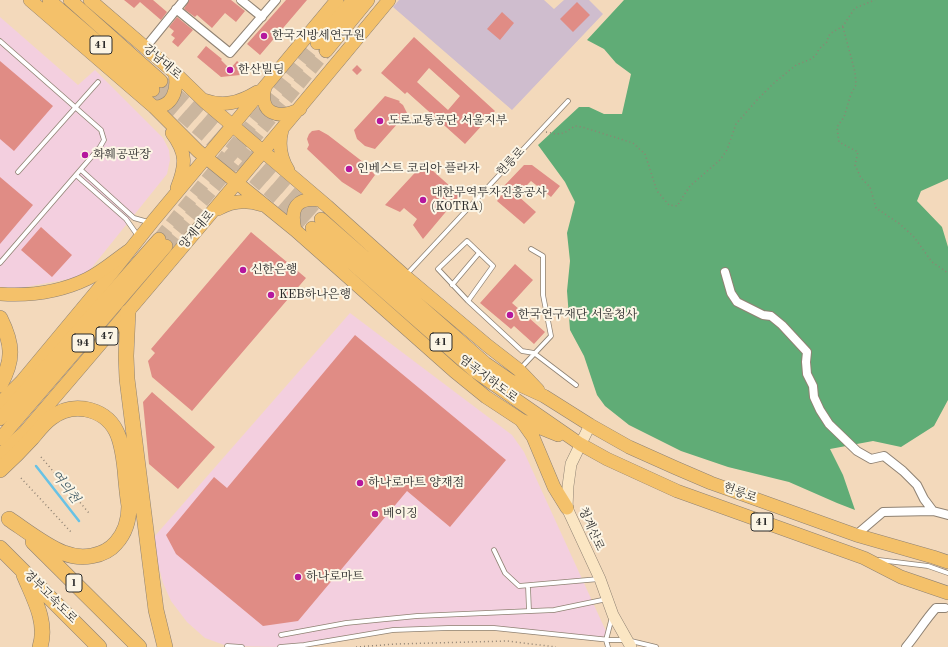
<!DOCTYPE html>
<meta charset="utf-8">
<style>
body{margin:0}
canvas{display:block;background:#f3d9bb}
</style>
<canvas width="948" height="647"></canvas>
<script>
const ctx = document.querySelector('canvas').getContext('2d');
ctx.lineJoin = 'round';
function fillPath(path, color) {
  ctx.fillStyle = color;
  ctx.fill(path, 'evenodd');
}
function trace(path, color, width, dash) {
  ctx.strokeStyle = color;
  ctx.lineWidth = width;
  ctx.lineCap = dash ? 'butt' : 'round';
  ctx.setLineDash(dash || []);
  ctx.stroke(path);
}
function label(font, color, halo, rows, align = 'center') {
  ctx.font = font + ' "Old Standard TT","Noto Serif KR",serif';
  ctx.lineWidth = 4;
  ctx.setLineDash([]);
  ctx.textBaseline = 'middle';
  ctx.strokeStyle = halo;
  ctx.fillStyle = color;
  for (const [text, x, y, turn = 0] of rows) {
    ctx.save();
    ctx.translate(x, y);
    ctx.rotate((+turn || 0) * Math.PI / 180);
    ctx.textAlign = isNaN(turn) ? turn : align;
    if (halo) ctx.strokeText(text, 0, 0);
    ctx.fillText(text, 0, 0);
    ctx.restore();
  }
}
const built = new Path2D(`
 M0,17L78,85L95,70L163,138L169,150L170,160L167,174L85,276L20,288L0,287Z
 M350,313L512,435L524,452L610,640L494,628L393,630L280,647L227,646L205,638L187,622L171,601L163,583L158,564L154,537Z`);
const industrial = new Path2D(`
 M399,0H544L554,9L564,0H589L603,14L512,110L393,7Z`);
const forest = new Path2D(`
 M624,0H948V179L921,191L917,201L942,227L948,247V400L934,426L901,447L873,441L830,449L843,475L855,510L837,503L789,482L728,467L681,451L629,425L605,406L597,395L584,356L570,330L567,291L570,261L567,233L575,202L565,182L538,145L579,107H589L604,114H622L631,74L616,63L604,49L587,40Z`);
const stream = new Path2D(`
 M36,466L79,521`);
const building = new Path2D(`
 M124,0H153L167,12L161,20L140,2L134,8Z
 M189,0H231L245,11L236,22L225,13L212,28L197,15L195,17L184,9Z
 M286,0H307L260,55L247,44Z
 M577,2L590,15L573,32L560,19Z
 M502,12L514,23L500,40L487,29Z
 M177,17L193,30L178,47L172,42L175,38L171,35L174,31L169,27Z
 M414,37L495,111L465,144L407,92L405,94L381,73ZM429,68L460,96L448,110L417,82Z
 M206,46L222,59L221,60L230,69L237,61L246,68L240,75L221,77L197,57Z
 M0,61L53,106L14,151L0,139Z
 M357,65L362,70L357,75L352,70Z
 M385,96L400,101L399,102L403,105L407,113L375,149L365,146L357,139L354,130Z
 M319,130L328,135L363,162L375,175L361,194L342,182L307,149L309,145L307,139L309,134L312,131Z
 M424,163L460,195L423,239L413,225L417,219L404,208L400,212L385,205Z
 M524,165H532L560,186L551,197L531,181L517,195L536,212L524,224L497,201L506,189L503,187Z
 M0,177L33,205L0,244Z
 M41,227L72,255L52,277L21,250Z
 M251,232L306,278L192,411L152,377L148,361L155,353L151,349Z
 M515,264L533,280L512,303L545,332L534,344L514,326L511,329L480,303Z
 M355,335L506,460L450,527L407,491L298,621L263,626L176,554L166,535L214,477L227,488Z
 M152,392L215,447L178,489L149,464L143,402Z`);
const primaryTunnel = new Path2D(`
 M161,81L321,219
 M153,90L312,228`);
const trunkTunnel = new Path2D(`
 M159,239L317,43
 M166,246L326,51`);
const path = new Path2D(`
 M843,27L855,72L856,85L851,94L844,117L837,127L839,142L858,152L855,165L861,178L870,187L876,208L900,224L914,237L932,262L948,273
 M546,132L556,134L564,133L575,126L582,127L633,143L645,154L657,191L669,205L677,206L690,186L720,160L727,150L736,124L757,100L774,83L796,65L811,59L816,55L819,49L827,42L828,37L831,33L843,26L855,8L875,0
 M41,457L89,513
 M21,478L71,532
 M356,647L396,644L507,641L556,647`);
const service = new Path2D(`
 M0,41L101,130L104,140L100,147L0,263
 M81,170L134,218L148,222
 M18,172L98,82
 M76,175L126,219L138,236
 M407,274L568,101
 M452,285L479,253
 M468,301L493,266L467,241L438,269L468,301L522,351L534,353L576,385
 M521,368L551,336L543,295V256L531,249
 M494,550L505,573L519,586L599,579
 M879,560L928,566L948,573
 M528,586L529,611
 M281,635L346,623L417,616L554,610L607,599
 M227,646L242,647
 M280,647L304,645L393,630L448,628H494L610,640H627L656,647
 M608,647L606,640L612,617`);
const minor = new Path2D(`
 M241,0L262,17
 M176,9L230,53L276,0
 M145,48L184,0
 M725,272L731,293L737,302L763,315L771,316L782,325L807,352L806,362L807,374L813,386L814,397L820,410L829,424L857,451L871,459L884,456L903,471L917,485L924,499L933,511
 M856,535L883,512L933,511L948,515
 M906,647C917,634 925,620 936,608H945`);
const secondary = new Path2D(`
 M590,425L571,464L568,486L567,508L600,579L613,615L631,647`);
const primary = new Path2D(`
 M30,0L154,107L198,151L295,230L454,371L486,397L521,420L558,435
 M49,0L153,90
 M70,0L161,81
 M90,0L175,73L205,102L327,206L405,276L488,346L519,370L538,390
 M265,87C258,114 279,120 300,109
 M204,100C223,107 239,103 257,92
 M154,107C173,107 178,90 175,73
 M282,130C278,145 280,157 288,170
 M172,133C187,153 186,165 177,188
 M218,209C232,201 246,199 262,205
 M321,219L485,363L511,381L544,396L590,425L629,447L676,468L711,483L856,535L933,557L948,562
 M312,228L476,372L580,444L607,459L677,491L864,558L901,577L948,593
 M295,230C290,208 296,197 320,200
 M0,403L22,381L106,280L153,221L337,0
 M521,420L533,437L554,487L567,508
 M0,456L10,445L24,433C147,290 269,145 389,0`);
const trunk = new Path2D(`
 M317,43L353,0
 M326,51L368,0
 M0,294C29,296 60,292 87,279C102,272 115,260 128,251
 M0,419L159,239
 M0,439L166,246`);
const motorway = new Path2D(`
 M128,312L126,356L127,379L156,610L165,647
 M0,318C13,344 14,360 0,385
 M0,470C11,460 22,449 32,438C38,431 44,423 51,418C61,410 72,407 85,409C118,415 122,442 125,470C126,482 127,494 129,506C129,520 125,533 116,543C104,557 81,560 64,553C47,547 24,529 9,519
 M33,542L139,647
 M0,548L99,647
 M24,575C33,597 48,622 40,647`);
const markers = [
 [264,36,4,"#b5179e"],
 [230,70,4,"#b5179e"],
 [380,121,4,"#b5179e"],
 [85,155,4,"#b5179e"],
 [349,169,4,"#b5179e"],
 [423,200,4,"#b5179e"],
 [243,270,4,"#b5179e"],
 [271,295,4,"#b5179e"],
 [510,315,4,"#b5179e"],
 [360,483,4,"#b5179e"],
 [375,514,4,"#b5179e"],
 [298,577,4,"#b5179e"]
];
const shields = [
 [101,45,22],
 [107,336,22],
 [441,342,22],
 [83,343,22],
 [762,522,22],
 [74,583,16]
];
const shieldNames = [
 ["41",101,45],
 ["47",107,336],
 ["41",441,342],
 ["94",83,343],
 ["41",762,522],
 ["1",74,583]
];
const poiNames = [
 ["한국지방세연구원",272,36],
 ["한산빌딩",238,70],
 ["도로교통공단 서울지부",388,121],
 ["화훼공판장",93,155],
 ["인베스트 코리아 플라자",357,169],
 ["대한무역투자진흥공사",431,193],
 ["(KOTRA)",431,207],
 ["신한은행",251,270],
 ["KEB하나은행",279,295],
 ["한국연구재단 서울청사",518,315],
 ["하나로마트 양재점",368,483],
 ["베이징",383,514],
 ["하나로마트",306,577]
];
const streetNames = [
 ["강남대로",162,62,41],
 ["헌릉로",511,162,-47],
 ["양재대로",197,230,-50],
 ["염곡지하도로",488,379,37],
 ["헌릉로",740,493,20],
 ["청계산로",591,529,66],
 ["경부고속도로",50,597,45]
];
const waterNames = [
 ["여의천",65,487,52]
];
fillPath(built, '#f3cfdf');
fillPath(industrial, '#cfbdce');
fillPath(forest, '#60ac76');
trace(stream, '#68c2e5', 2.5);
fillPath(building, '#e08c85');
trace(primaryTunnel, '#cbb69e', 13, [13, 6]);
trace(trunkTunnel, '#cbb69e', 13, [13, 6]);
trace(service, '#8f8273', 5.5);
trace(minor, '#8f8273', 10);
trace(secondary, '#8f8273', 12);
trace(primary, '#8f8273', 14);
trace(trunk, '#8f8273', 14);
trace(motorway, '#8f8273', 16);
trace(path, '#8f8273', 1.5, [1, 3]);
trace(service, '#fff', 4);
trace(minor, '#fff', 8);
trace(secondary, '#fbe6c3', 11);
trace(primary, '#f4c16a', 13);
trace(trunk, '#f4c16a', 13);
trace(motorway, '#f4c16a', 15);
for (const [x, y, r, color] of markers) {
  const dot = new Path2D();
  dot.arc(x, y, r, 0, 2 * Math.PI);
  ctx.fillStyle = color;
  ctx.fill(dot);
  trace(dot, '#fcf5e5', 1.5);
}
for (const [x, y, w] of shields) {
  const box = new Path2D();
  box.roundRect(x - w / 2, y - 9, w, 18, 3);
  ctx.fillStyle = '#fcf5e5';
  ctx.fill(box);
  trace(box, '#2b2b2b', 1);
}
label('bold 11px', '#2b2b2b', null, shieldNames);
label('12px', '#2b2b2b', '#fcf5e5', poiNames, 'left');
label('12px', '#2b2b2b', '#fcf5e5', streetNames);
label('italic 13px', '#3d5863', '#fcf5e5', waterNames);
</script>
